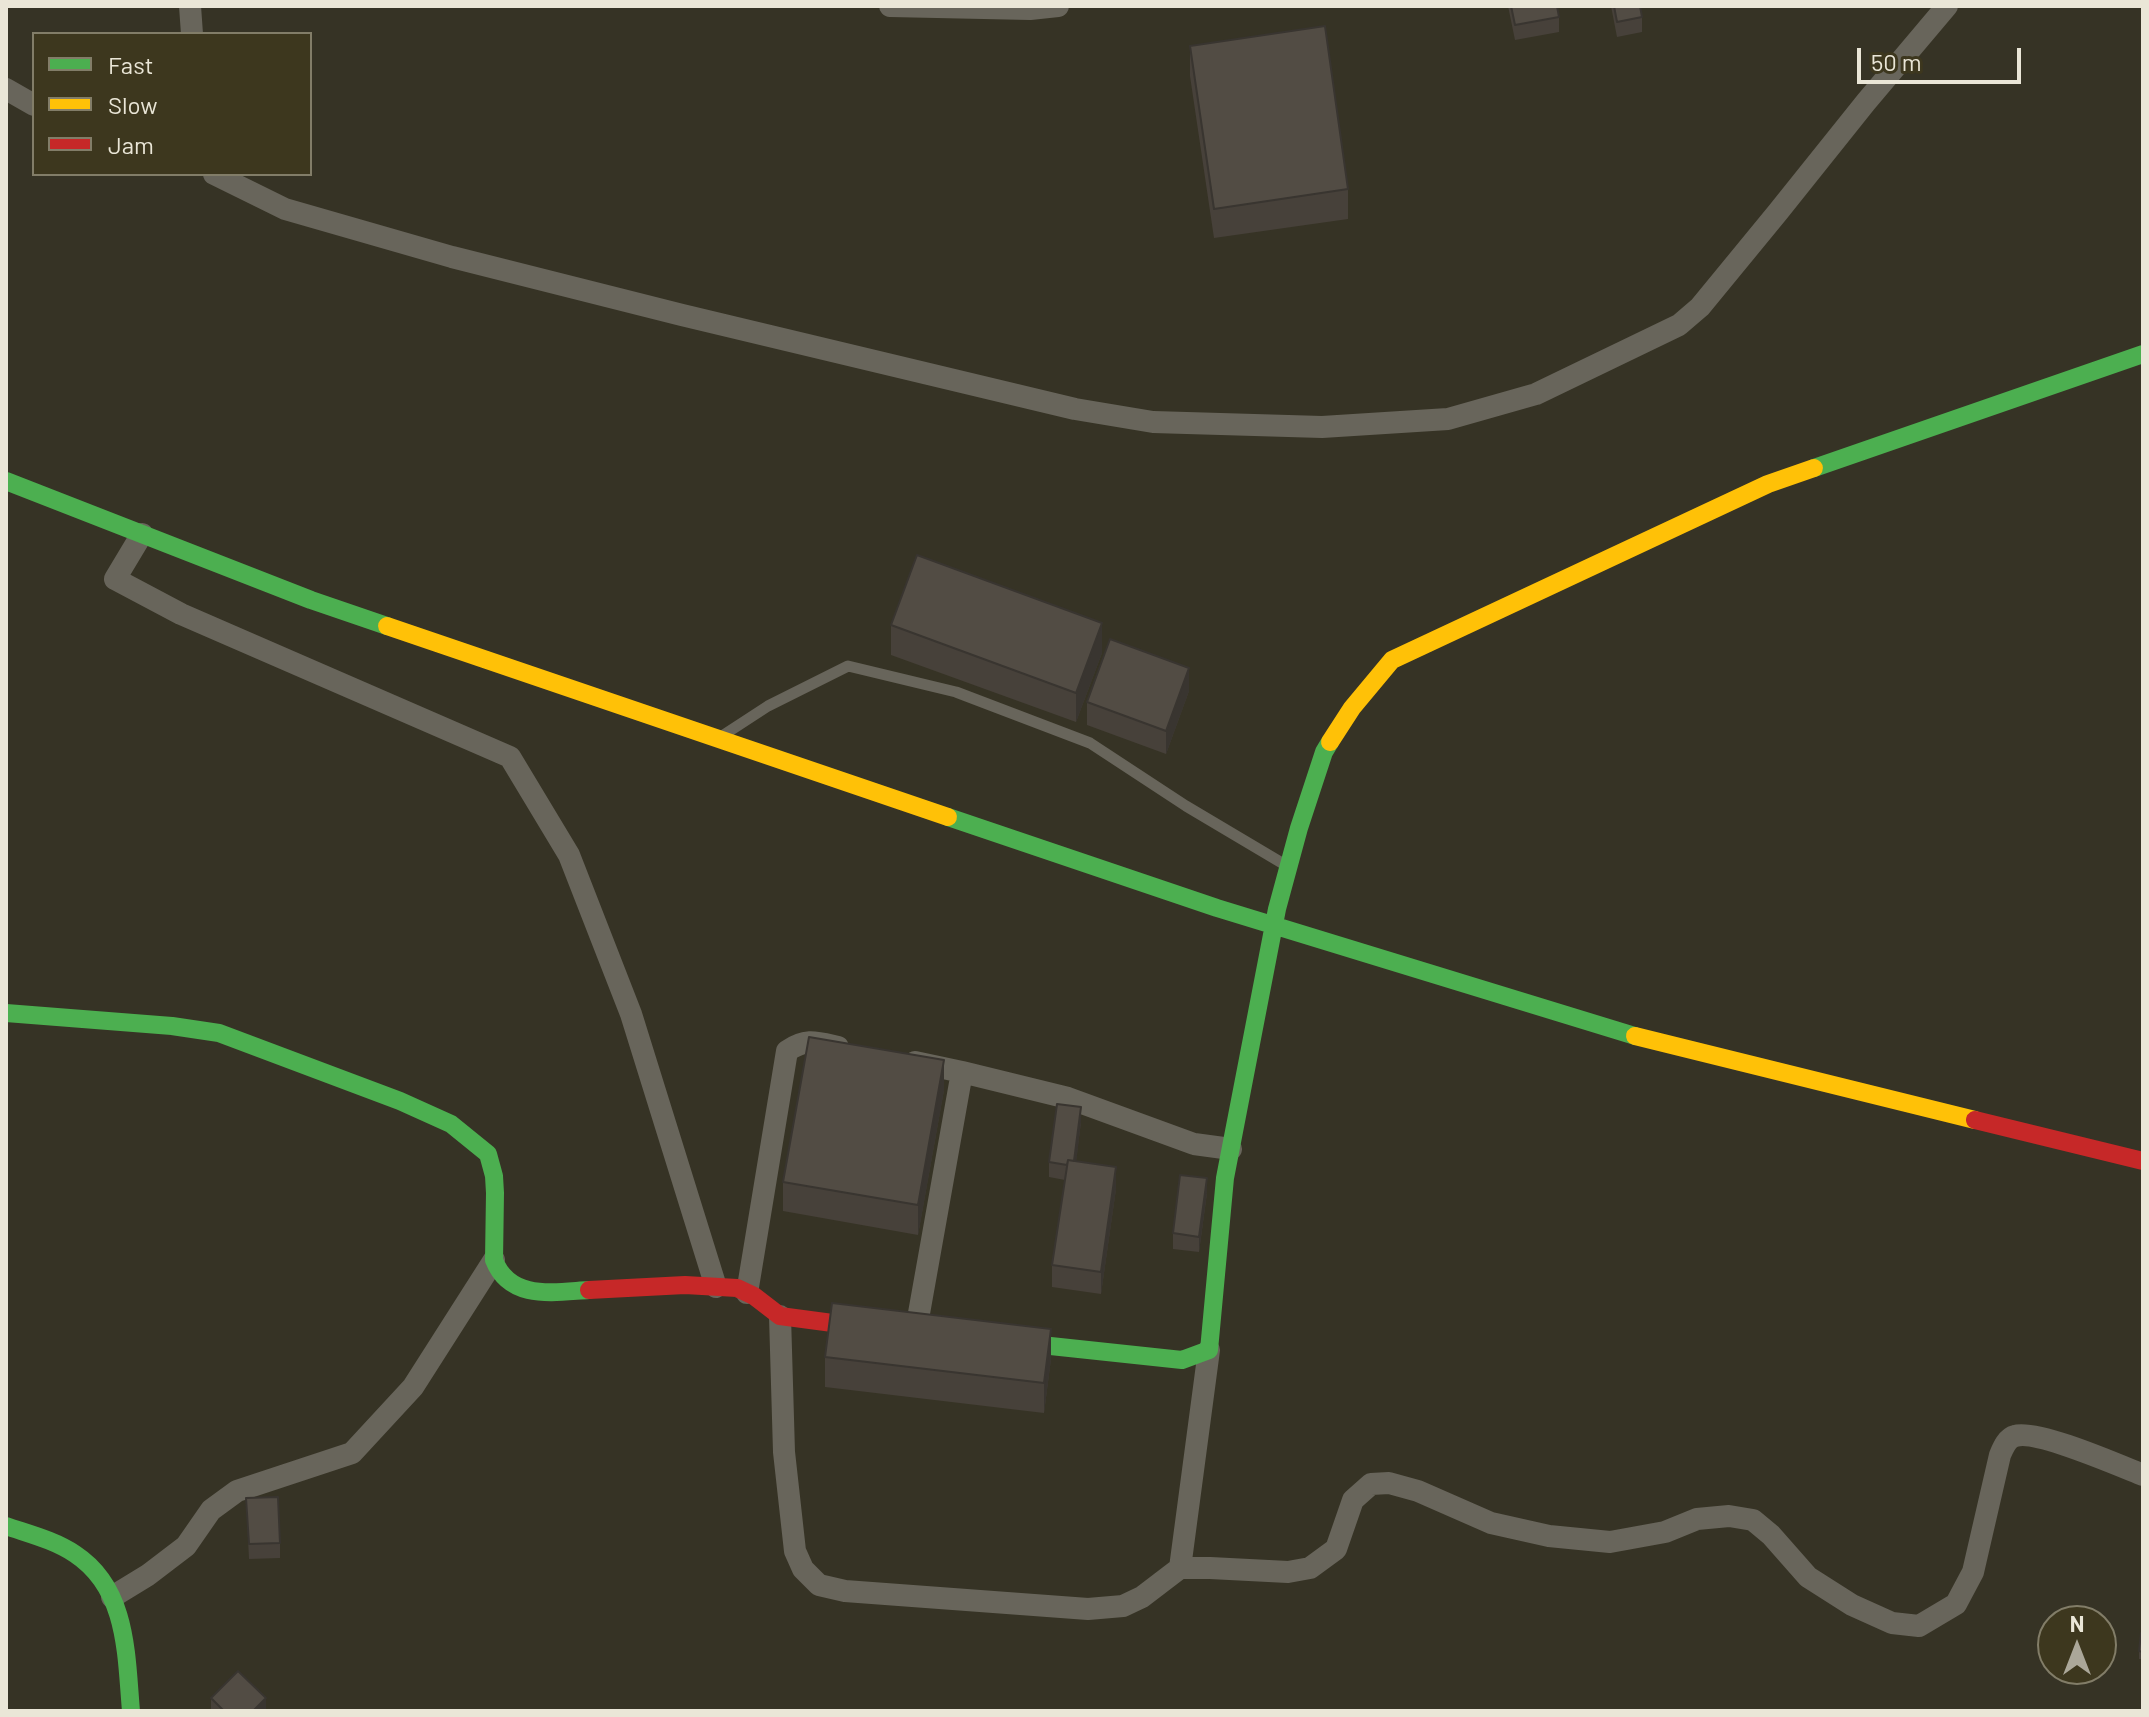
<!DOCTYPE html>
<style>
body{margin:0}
#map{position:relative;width:2149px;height:1717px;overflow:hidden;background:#363325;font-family:Barlow,sans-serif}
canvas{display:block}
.frame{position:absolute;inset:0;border:8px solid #eae6d7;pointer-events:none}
.legend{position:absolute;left:32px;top:32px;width:280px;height:144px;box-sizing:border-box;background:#3d371e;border:2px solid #827d68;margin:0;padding:10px 14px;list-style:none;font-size:24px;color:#eae6d7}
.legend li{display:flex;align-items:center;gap:16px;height:40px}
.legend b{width:40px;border:2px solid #827d68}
.north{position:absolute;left:2037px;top:1605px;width:80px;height:80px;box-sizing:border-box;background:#3d371e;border:2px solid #827d68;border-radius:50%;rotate:0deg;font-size:22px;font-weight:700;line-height:32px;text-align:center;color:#eae6d7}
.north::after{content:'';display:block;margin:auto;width:28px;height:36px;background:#aba799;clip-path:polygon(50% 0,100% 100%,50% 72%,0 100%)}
.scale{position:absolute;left:1857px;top:48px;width:164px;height:36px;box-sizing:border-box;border:4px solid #eae6d7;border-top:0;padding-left:10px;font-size:24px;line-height:28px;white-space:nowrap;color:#eae6d7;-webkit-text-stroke:6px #3d371e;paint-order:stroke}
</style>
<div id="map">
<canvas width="2149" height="1717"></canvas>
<div class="frame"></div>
<ul class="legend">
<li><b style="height:10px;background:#4caf50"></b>Fast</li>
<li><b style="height:10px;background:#ffc107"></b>Slow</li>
<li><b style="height:10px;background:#c62828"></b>Jam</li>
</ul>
<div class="north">N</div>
<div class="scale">50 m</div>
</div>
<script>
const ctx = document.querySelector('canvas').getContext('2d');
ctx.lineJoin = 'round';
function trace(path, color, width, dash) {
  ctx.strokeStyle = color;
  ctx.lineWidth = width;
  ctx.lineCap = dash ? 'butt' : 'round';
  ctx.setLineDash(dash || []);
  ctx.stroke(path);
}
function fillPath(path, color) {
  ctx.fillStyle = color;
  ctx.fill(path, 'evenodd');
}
const lane = new Path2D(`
 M722,736L768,706L848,666L956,692L1090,743L1186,806L1287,866`);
const street = new Path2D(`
 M190,6L192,34
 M890,6L1030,9L1058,6
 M6,89L34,105
 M214,174L285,209L452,257L682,315L1075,409L1153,422L1322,427L1448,419L1536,394L1679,325L1700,307L1778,212L1866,102L1947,6
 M142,534L115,579L181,614L510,757L569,855L631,1014L716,1287
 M915,1062L962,1072L1068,1098L1194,1144L1231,1149
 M747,1293L787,1051C806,1038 816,1042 838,1047
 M780,1316L784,1452L795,1551L803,1569L819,1585L845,1591L1088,1609L1123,1606L1142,1597L1180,1568H1210L1288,1572L1310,1568L1336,1549L1353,1500L1371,1484L1389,1483L1418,1491L1491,1523L1549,1536L1610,1542L1665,1532L1697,1519L1729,1516L1753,1520L1771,1535L1808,1577L1852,1605L1892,1623L1919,1626L1956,1604L1973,1572L2000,1455C2003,1448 2007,1438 2015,1436C2036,1429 2118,1465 2143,1475
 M916,1330L962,1072
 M1180,1568L1209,1350
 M112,1597L148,1575L186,1546L211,1510L237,1491L352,1453L413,1387L494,1260`);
const fast = new Path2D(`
 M1814,468L2143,354
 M6,481L311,600L387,626
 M948,817L1217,908L1635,1036
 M6,1013L172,1026L219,1033L400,1101L451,1124L488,1154L494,1176L495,1193L494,1260C510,1301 554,1292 589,1290
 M1013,1342L1182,1360L1209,1350L1225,1178L1277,909L1299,828L1324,752L1330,742
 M6,1526C29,1534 54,1540 75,1554C128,1589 126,1655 131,1711`);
const slow = new Path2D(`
 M387,626L948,817
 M1330,742L1352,708L1392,660L1768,484L1814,468
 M1635,1036L1975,1120`);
const jam = new Path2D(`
 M1975,1120L2143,1161
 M589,1290L685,1285L737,1288L754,1296L780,1316L870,1328`);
const wall = new Path2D(`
 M1508,6H1557L1559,17V32L1515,40Z
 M1611,6H1640L1642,17V32L1617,37Z
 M1190,46L1348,189V219L1214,238L1190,76Z
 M891,625L1102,653L1076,722L891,655Z
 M1189,691L1166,754L1087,725V702Z
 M944,1090L918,1235L783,1211V1182Z
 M1081,1122L1076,1161L1116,1189L1101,1294L1052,1287V1265L1065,1180L1049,1177V1162Z
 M1207,1193L1199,1252L1173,1249V1233Z
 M825,1357L1051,1359L1044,1413L825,1387Z
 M246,1498L280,1543V1558L249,1559Z
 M2143,1614V1659H2139V1651L2142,1633Z
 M211,1698L266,1711H211Z`);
const shadedWall = new Path2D(`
 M1102,623V653L1076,722V693Z
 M1189,668V691L1166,754V731Z
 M944,1060V1090L918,1235V1205Z
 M1081,1107V1122L1074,1181V1166Z
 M1116,1167V1189L1101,1294V1272Z
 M1207,1178V1193L1199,1252V1237Z
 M1051,1329V1359L1044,1413V1383Z
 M266,1698V1711H253Z`);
const building = new Path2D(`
 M1511,6H1557L1559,17L1515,25Z
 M1614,6H1640L1642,17L1617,22Z
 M1325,26L1348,189L1214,209L1190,46Z
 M917,555L1102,623L1076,693L891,625Z
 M1110,639L1189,668L1166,731L1087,702Z
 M809,1037L944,1060L918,1205L783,1182Z
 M1057,1104L1081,1107L1074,1161L1068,1160L1067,1165L1049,1162Z
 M1068,1160L1116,1167L1101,1272L1052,1265Z
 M1180,1175L1207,1178L1199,1237L1173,1233Z
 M832,1303L1051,1329L1044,1383L825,1357Z
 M278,1497L280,1543L249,1544L246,1498Z
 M2141,1633H2143V1652L2139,1651Z
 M238,1671L266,1698L253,1711H224L211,1698Z`);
trace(lane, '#68655b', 11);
trace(street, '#68655b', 22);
trace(fast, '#4caf50', 18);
trace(slow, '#ffc107', 18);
trace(jam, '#c62828', 18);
fillPath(wall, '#47413a');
fillPath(shadedWall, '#393530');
fillPath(building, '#524c44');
trace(building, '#393530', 2);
</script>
